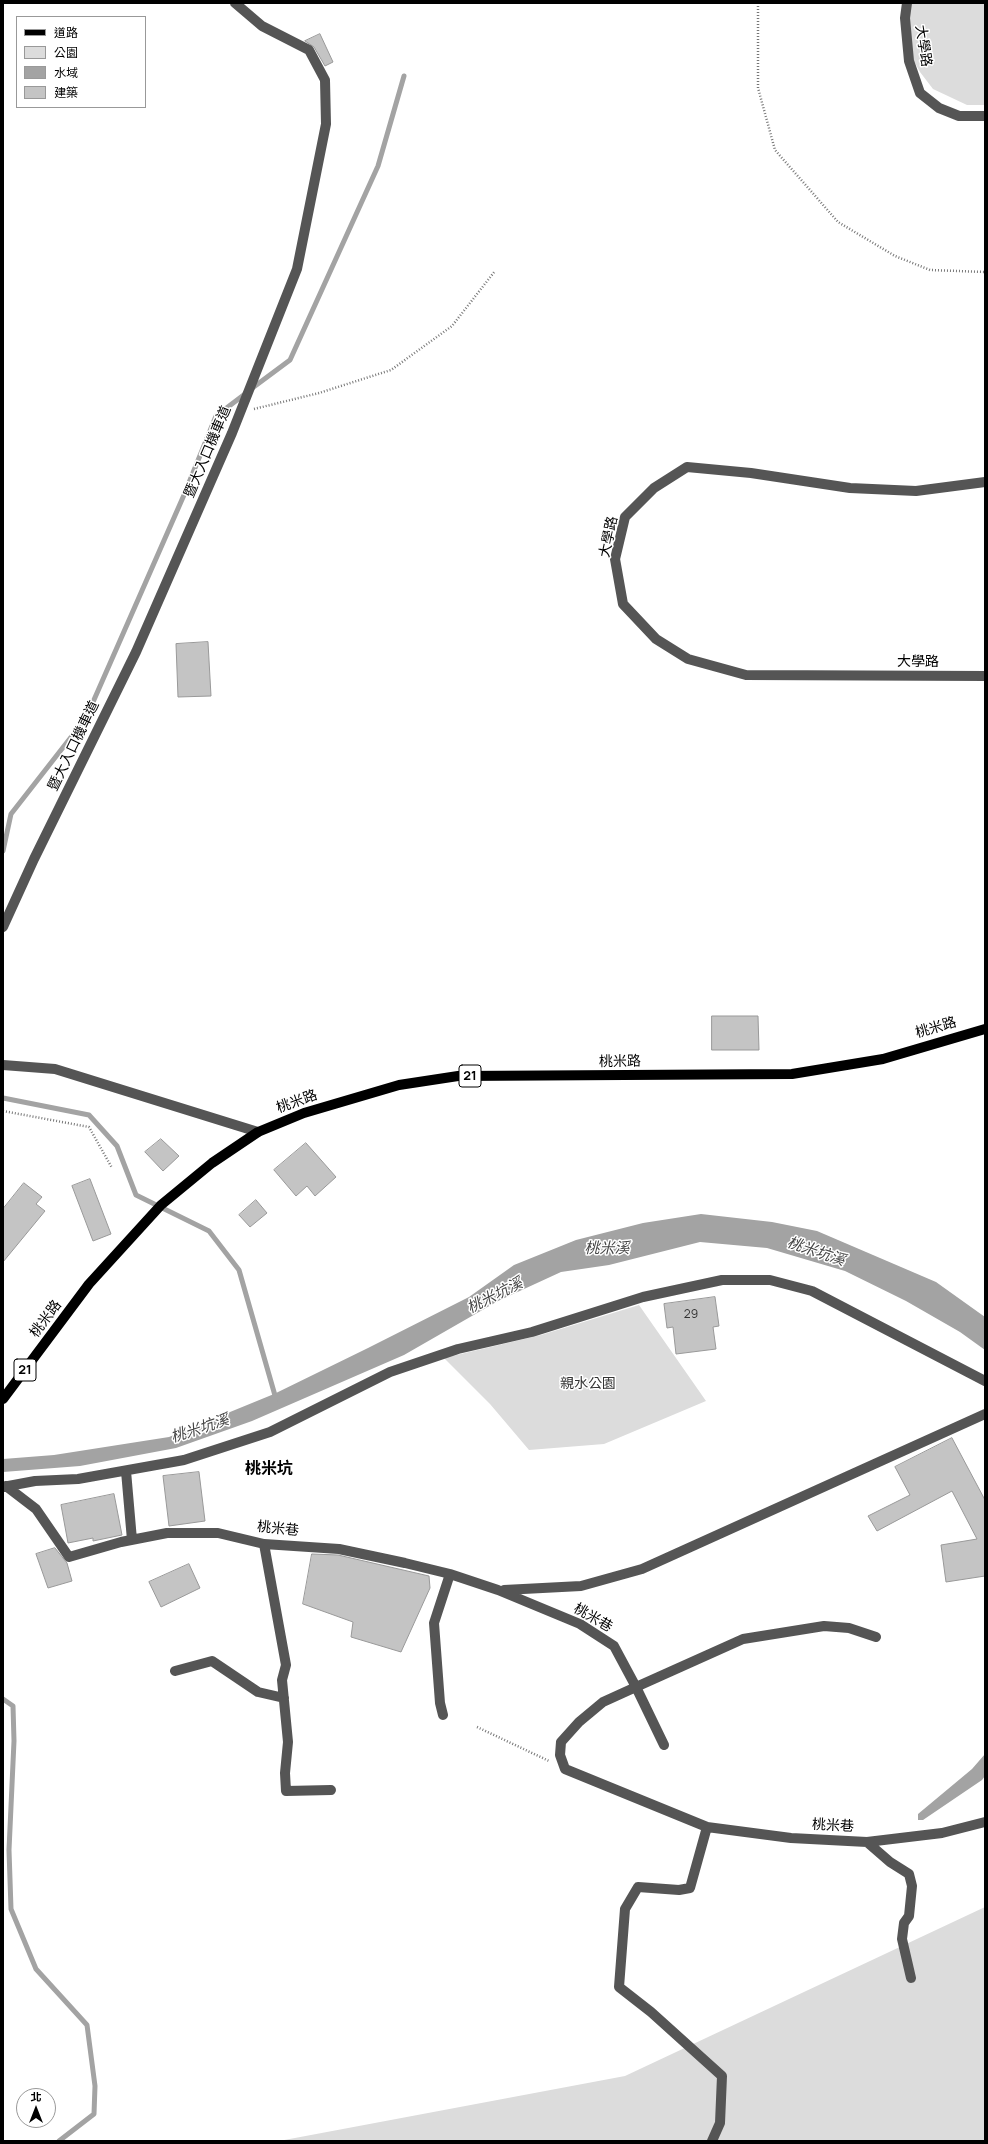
<!DOCTYPE html>
<meta charset="utf-8">
<style>
body{margin:0}
#map{position:relative;width:988px;height:2144px;overflow:hidden;background:#fff;font-family:Manrope,"Noto Sans TC",sans-serif}
canvas{display:block}
.frame{position:absolute;inset:0;border:4px solid #000;pointer-events:none}
.legend{position:absolute;left:16px;top:16px;width:130px;height:92px;box-sizing:border-box;background:#fff;border:1px solid #999;margin:0;padding:5px 7px;list-style:none;font-size:12px;color:#000}
.legend li{display:flex;align-items:center;gap:8px;height:20px}
.legend b{width:20px;border:1px solid #999}
.north{position:absolute;left:16px;top:2088px;width:40px;height:40px;box-sizing:border-box;background:#fff;border:1px solid #999;border-radius:50%;rotate:0deg;font-size:11px;font-weight:700;line-height:16px;text-align:center;color:#000}
.north::after{content:'';display:block;margin:auto;width:14px;height:18px;background:#000;clip-path:polygon(50% 0,100% 100%,50% 72%,0 100%)}
</style>
<div id="map">
<canvas width="988" height="2144"></canvas>
<div class="frame"></div>
<ul class="legend">
<li><b style="height:5px;background:#000"></b>道路</li>
<li><b style="height:11px;background:#dcdcdc"></b>公園</li>
<li><b style="height:11px;background:#a3a3a3"></b>水域</li>
<li><b style="height:11px;background:#c4c4c4"></b>建築</li>
</ul>
<div class="north">北</div>
</div>
<script>
const ctx = document.querySelector('canvas').getContext('2d');
ctx.lineJoin = 'round';
function fillPath(path, color) {
  ctx.fillStyle = color;
  ctx.fill(path, 'evenodd');
}
function trace(path, color, width, dash) {
  ctx.strokeStyle = color;
  ctx.lineWidth = width;
  ctx.lineCap = dash ? 'butt' : 'round';
  ctx.setLineDash(dash || []);
  ctx.stroke(path);
}
function label(font, color, halo, rows, align = 'center') {
  ctx.font = font + ' Manrope,"Noto Sans TC",sans-serif';
  ctx.lineWidth = 3;
  ctx.setLineDash([]);
  ctx.textBaseline = 'middle';
  ctx.strokeStyle = halo;
  ctx.fillStyle = color;
  for (const [text, x, y, turn = 0] of rows) {
    ctx.save();
    ctx.translate(x, y);
    ctx.rotate((+turn || 0) * Math.PI / 180);
    ctx.textAlign = isNaN(turn) ? turn : align;
    if (halo) ctx.strokeText(text, 0, 0);
    ctx.fillText(text, 0, 0);
    ctx.restore();
  }
}
const green = new Path2D(`
 M910,3H985V105H967L933,89L920,72L910,54Z
 M639,1305L706,1401L604,1444L529,1450L490,1404L444,1358L541,1335Z
 M985,1907V2141H279L625,2076Z`);
const water = new Path2D(`
 M701,1214L772,1222L817,1231L936,1282L985,1317V1350L960,1332L906,1301L845,1271L767,1248L700,1242L609,1265L561,1272L498,1301L404,1355L252,1421L176,1448L80,1466L3,1472V1459L54,1455L169,1437L274,1394L368,1348L469,1297L514,1265L576,1240L643,1223Z
 M985,1754V1776L982,1780L923,1820H918V1814L972,1769Z`);
const stream = new Path2D(`
 M251,389L290,360L378,166L404,76
 M3,851L11,814L86,718L184,495L216,416L245,394
 M3,1098L89,1115L117,1146L136,1195L209,1231L239,1270L276,1399
 M3,1699L13,1706L14,1741L9,1850L11,1909L36,1969L87,2025L95,2086L94,2114L59,2141`);
const building = new Path2D(`
 M320,34L333,62L325,66L314,47L305,41Z
 M208,642L211,696L178,697L176,644Z
 M712,1016H758L759,1050H712Z
 M161,1139L179,1156L163,1171L145,1152Z
 M306,1143L336,1177L315,1196L307,1186L296,1196L274,1170Z
 M90,1179L111,1234L93,1241L72,1186Z
 M24,1183L42,1197L36,1204L45,1211L3,1262V1209Z
 M256,1200L267,1213L250,1227L239,1215Z
 M715,1297L719,1326L713,1327L716,1349L676,1354L673,1327L667,1328L664,1304Z
 M952,1438L985,1500V1576L946,1582L941,1545L977,1539L952,1491L877,1531L868,1516L910,1495L895,1467Z
 M199,1472L205,1521L169,1526L163,1476Z
 M114,1494L122,1535L93,1541V1538L68,1543L61,1505Z
 M55,1548L67,1563L72,1581L48,1588L36,1554Z
 M312,1554L338,1555L429,1576L430,1588L401,1652L351,1637L353,1622L303,1604Z
 M189,1564L200,1588L161,1607L149,1582Z`);
const path = new Path2D(`
 M758,3V88L775,150L838,222L895,256L930,270L985,272
 M254,409L319,393L391,370L452,326L495,271
 M3,1111L89,1127L112,1168
 M477,1727L549,1761`);
const minor = new Path2D(`
 M907,3L905,18L909,61L920,93L939,108L959,116H985
 M985,482L916,491L850,488L751,473L687,467L654,488L625,517L615,559L623,604L656,639L688,659L746,675L985,676
 M3,927L34,859L136,652L232,433L297,269L326,124L325,80L309,50L262,26L235,3
 M3,1065L55,1069L258,1132
 M126,1471L132,1540
 M6,1486L36,1509L69,1557L121,1542L167,1533H218L264,1544L339,1549L405,1563L450,1574L498,1590L580,1624L614,1646L636,1687L603,1702L579,1722L561,1742L560,1755L565,1769L707,1827L791,1838L867,1842L942,1833L985,1822
 M3,1487L35,1481L78,1479L184,1460L270,1432L390,1372L458,1349L532,1332L643,1297L722,1280H770L812,1291L985,1381
 M264,1544L286,1665L282,1680L288,1742L285,1773L286,1791L331,1790
 M504,1590L581,1586L642,1569L985,1414
 M175,1671L212,1661L258,1692L284,1698
 M443,1715L440,1703L434,1623L450,1574
 M664,1745L636,1687L743,1639L824,1626L849,1628L876,1637
 M707,1827L690,1888L679,1890L638,1887L625,1909L619,1987L651,2012L722,2076L720,2123L712,2141
 M867,1842L890,1862L909,1874L912,1886L909,1916L904,1923L902,1939L911,1978`);
const major = new Path2D(`
 M3,1399L89,1284L161,1205L212,1163L258,1132L304,1113L399,1085L458,1076L792,1074L883,1059L985,1029`);
const numberNames = [
 ["29",691,1315]
];
const shields = [
 [470,1076,22],
 [25,1370,22]
];
const shieldNames = [
 ["21",470,1076],
 ["21",25,1370]
];
const streetNames = [
 ["大學路",923,46,81],
 ["暨大入口機車道",208,452,-67],
 ["大學路",609,537,-78],
 ["大學路",918,662],
 ["暨大入口機車道",74,746,-64],
 ["桃米路",936,1028,-16],
 ["桃米路",620,1062,-1],
 ["桃米路",297,1102,-20],
 ["桃米路",46,1319,-53],
 ["桃米巷",278,1529,6],
 ["桃米巷",593,1618,30],
 ["桃米巷",833,1826,3]
];
const parkNames = [
 ["親水公園",588,1384]
];
const waterNames = [
 ["桃米溪",607,1249],
 ["桃米坑溪",816,1252,19],
 ["桃米坑溪",495,1296,-27],
 ["桃米坑溪",200,1429,-18]
];
const quarterNames = [
 ["桃米坑",269,1470]
];
fillPath(green, '#dcdcdc');
fillPath(water, '#a3a3a3');
trace(stream, '#a3a3a3', 5);
fillPath(building, '#c4c4c4');
trace(building, '#999', 1);
trace(path, '#777', 2.5, [1, 2]);
trace(minor, '#555', 10);
trace(major, '#000', 10);
label('12px', '#313131', null, numberNames);
for (const [x, y, w] of shields) {
  const box = new Path2D();
  box.roundRect(x - w / 2, y - 11, w, 22, 3);
  ctx.fillStyle = '#fff';
  ctx.fill(box);
  trace(box, '#000', 1);
}
label('bold 13px', '#000', null, shieldNames);
label('14px', '#000', '#fff', streetNames);
label('14px', '#333', '#fff', parkNames);
label('italic 15px', '#444', '#fff', waterNames);
label('bold 16px', '#000', '#fff', quarterNames);
</script>
